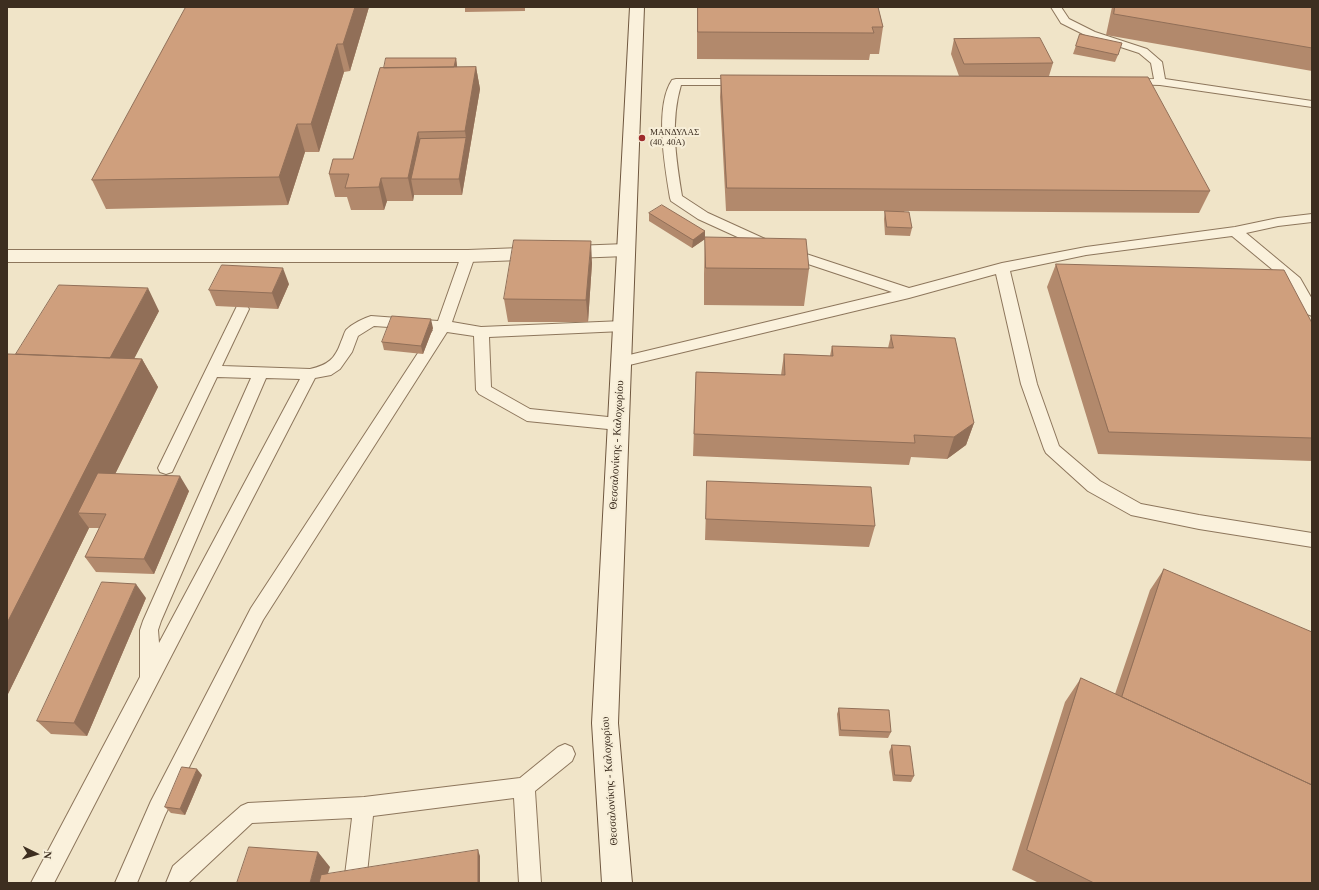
<!DOCTYPE html>
<meta charset="utf-8">
<style>
body{margin:0}
#map{position:relative;width:1319px;height:890px;overflow:hidden;background:#f0e4c8;font-family:"Times New Roman",serif}
canvas{display:block}
.frame{position:absolute;inset:0;border:8px solid #3d2e20;pointer-events:none}
.north{position:absolute;left:16px;top:834px;width:40px;height:40px;-webkit-text-stroke:3px #f7eed8;paint-order:stroke;rotate:95deg;font-size:11px;font-weight:700;line-height:16px;text-align:center;color:#3d2e20}
.north::after{content:'';display:block;margin:auto;width:14px;height:18px;background:#3d2e20;clip-path:polygon(50% 0,100% 100%,50% 72%,0 100%)}
</style>
<div id="map">
<canvas width="1319" height="890"></canvas>
<div class="frame"></div>
<div class="north">N</div>
</div>
<script>
const ctx = document.querySelector('canvas').getContext('2d');
ctx.lineJoin = 'round';
function trace(path, color, width, dash) {
  ctx.strokeStyle = color;
  ctx.lineWidth = width;
  ctx.lineCap = dash ? 'butt' : 'round';
  ctx.setLineDash(dash || []);
  ctx.stroke(path);
}
function fillPath(path, color) {
  ctx.fillStyle = color;
  ctx.fill(path, 'evenodd');
}
function label(font, color, halo, rows, align = 'center') {
  ctx.font = font + ' "Times New Roman",serif';
  ctx.lineWidth = 4;
  ctx.setLineDash([]);
  ctx.textBaseline = 'middle';
  ctx.strokeStyle = halo;
  ctx.fillStyle = color;
  for (const [text, x, y, turn = 0] of rows) {
    ctx.save();
    ctx.translate(x, y);
    ctx.rotate((+turn || 0) * Math.PI / 180);
    ctx.textAlign = isNaN(turn) ? turn : align;
    if (halo) ctx.strokeText(text, 0, 0);
    ctx.fillText(text, 0, 0);
    ctx.restore();
  }
}
const lane = new Path2D(`
 M1051,7H1061L1069,19L1095,32L1147,49L1162,62L1165,79L1312,101V107L1160,85L1125,84L1123,82L1125,80L1154,79L1151,63L1139,53L1087,36L1061,23Z
 M676,79H742L746,80L748,82L746,84L742,85H681C670,122 676,159 682,196L708,213L776,244L909,288L1002,263L1086,247L1235,227L1278,218L1312,214V222L1278,226L1246,233L1300,278L1312,299V316L1307,314L1290,284L1232,236L1086,255L1010,271L1037,384L1059,446L1100,481L1141,504L1199,515L1312,533V547L1199,529L1131,515L1088,491L1046,453L1044,449L1021,384L996,274L909,298L621,367L616,366L614,362L616,358L621,357L892,292L766,250L698,219L671,201L670,198C665,167 654,107 672,80Z
 M468,252L473,253L475,256L452,322L481,327L623,321L628,322L630,326L628,330L623,331L489,337L491,387L530,409L618,418L624,420L626,424L624,428L618,430L527,421L479,394L476,390L474,336L447,332L263,620L165,815L137,883H115L151,801L251,608L433,330L374,326L358,336L352,352L340,369L331,375L315,378L54,883H31L140,677V630L143,621L251,378L217,377L172,472L166,474L160,472L158,468L237,306L242,304L247,306L249,309L222,366L310,369C328,365 335,359 341,342C343,338 344,333 346,330C352,324 364,318 371,316L438,321L461,256L463,253ZM266,378L300,379L159,643L158,630L161,621Z
 M565,744L572,747L575,754L572,761L535,791L541,883H519L514,798L373,816L366,883H344L352,818L252,823L188,883H166L173,866L241,806L248,803L364,797L520,778L558,747Z`);
const street = new Path2D(`
 M626,244L633,246L635,250L633,254L626,256L468,262H7V250H468Z`);
const secondary = new Path2D(`
 M630,7H644L618,723L632,883H602L592,723Z`);
const wall = new Path2D(`
 M186,7H369L350,71L344,72L319,152H305L288,205L106,209L92,180Z
 M465,7H525V11L465,12Z
 M697,7H878L883,27L879,54H870L869,60L697,59Z
 M1112,7H1312V71L1106,35Z
 M1080,34L1118,55L1115,62L1073,54Z
 M954,39L1053,63L1049,76L1210,191L1199,213L904,211L912,228L910,236L885,235L884,219L885,211H726L720,97L721,75L959,76L951,54Z
 M456,58L457,67H476L480,89L462,195H414L413,201H387L384,210H351L347,197H335L329,174L353,159L384,68Z
 M649,213L705,231V239L692,248L649,221Z
 M705,237L809,269L804,306L704,305V274Z
 M592,263L588,322H508L504,299Z
 M1056,264L1312,323V461L1098,454L1047,287Z
 M289,284L278,309L216,306L209,290Z
 M159,311L134,358L142,359L158,387L115,474L189,491L154,574L96,572L85,557L100,528H89L7,696V356L16,354Z
 M433,328L423,354L384,350L382,342Z
 M891,335L974,423L966,445L947,459L911,457L909,465L693,456L696,372L781,375L784,354L830,356L832,346L888,348Z
 M707,481L875,526L869,547L705,540Z
 M1164,569L1312,883H1039L1012,870L1065,702L1081,678L1115,694L1150,590Z
 M146,598L87,736L51,734L37,721Z
 M839,708L891,732L888,738L839,736L837,714Z
 M892,745L914,776L911,782L893,781L889,752Z
 M202,775L185,815L171,813L165,807Z`);
const shadedWall = new Path2D(`
 M355,7H369L350,71L343,44Z
 M337,44L344,72L319,152L311,124Z
 M456,58L458,73L453,74Z
 M476,67L480,89L462,195L459,179L466,138L465,131Z
 M297,124L305,152L288,205L279,177Z
 M418,132L423,154L411,179L414,195L413,201L408,178Z
 M381,178L387,201L384,210L379,187Z
 M705,231V239L692,248L693,240Z
 M591,241L592,263L588,322L586,300Z
 M283,268L289,284L278,309L272,293Z
 M148,288L159,311L120,386L107,363Z
 M431,319L433,328L423,354L421,346Z
 M142,359L158,387L96,513H78L89,528L7,696V623Z
 M974,423L966,445L947,459L954,437Z
 M180,476L189,491L154,574L144,559Z
 M136,584L146,598L87,736L74,723Z
 M197,769L202,775L185,815L180,809Z
 M478,850L480,856V883H478Z
 M318,852L330,867L325,883H310Z`);
const building = new Path2D(`
 M186,7H355L343,44H337L311,124H297L279,177L92,180Z
 M698,7H878L883,27H872L874,33L698,32Z
 M1115,7H1312V48L1114,14Z
 M1080,34L1122,43L1118,55L1076,46Z
 M1040,38L1053,63L964,64L954,39Z
 M386,58H456L454,67L384,68Z
 M476,67L465,131L418,132L408,178H381L379,187L345,188L349,174H329L333,159H353L380,68Z
 M721,75L1148,77L1210,191L727,188Z
 M466,138L459,179H411L420,139Z
 M662,205L705,231L693,240L649,213Z
 M885,211L909,212L912,228L887,227Z
 M705,237L806,239L809,269L706,268Z
 M514,240L591,241L586,300L504,299Z
 M1056,264L1284,270L1312,323V438L1109,432Z
 M222,265L283,268L272,293L209,290Z
 M59,285L148,288L110,358L16,354Z
 M392,316L431,319L421,346L382,342Z
 M891,335L955,338L974,423L954,437L914,435L915,443L694,434L696,372L785,375L784,354L833,356L832,346L893,348Z
 M8,354L142,359L7,623V356Z
 M98,473L180,476L144,559L85,557L106,514L78,513Z
 M707,481L871,487L875,526L706,519Z
 M1164,569L1312,632V785L1122,697Z
 M102,582L136,584L74,723L37,721Z
 M1081,678L1312,785V883H1094L1027,850Z
 M839,708L889,710L891,732L841,730Z
 M892,745L910,746L914,776L895,775Z
 M182,767L197,769L180,809L165,807Z
 M249,847L318,852L310,883H237Z
 M478,850V883H319L321,875Z`);
const markers = [
 [642,138,4,"#9e2a2b"]
];
const farPoinames = [
 ["ΜΑΝΔΥΛΑΣ",650,133],
 ["(40, 40Α)",650,143]
];
const streetNames = [
 ["Θεσσαλονίκης - Καλοχωρίου",617,445,-87],
 ["Θεσσαλονίκης - Καλοχωρίου",610,781,-94]
];
trace(lane, '#8d765c', 2);
trace(street, '#8d765c', 2);
trace(secondary, '#6f573f', 2);
fillPath(lane, '#faf1dc');
fillPath(street, '#faf1dc');
fillPath(secondary, '#faf1dc');
fillPath(wall, '#b2896c');
fillPath(shadedWall, '#916f58');
fillPath(building, '#cf9f7d');
trace(building, '#916f58', 1);
for (const [x, y, r, color] of markers) {
  const dot = new Path2D();
  dot.arc(x, y, r, 0, 2 * Math.PI);
  ctx.fillStyle = color;
  ctx.fill(dot);
  trace(dot, '#f7eed8', 1.5);
}
label('9px', '#3d2e20', '#f7eed8', farPoinames, 'left');
label('11px', '#3d2e20', '#f7eed8', streetNames);
</script>
